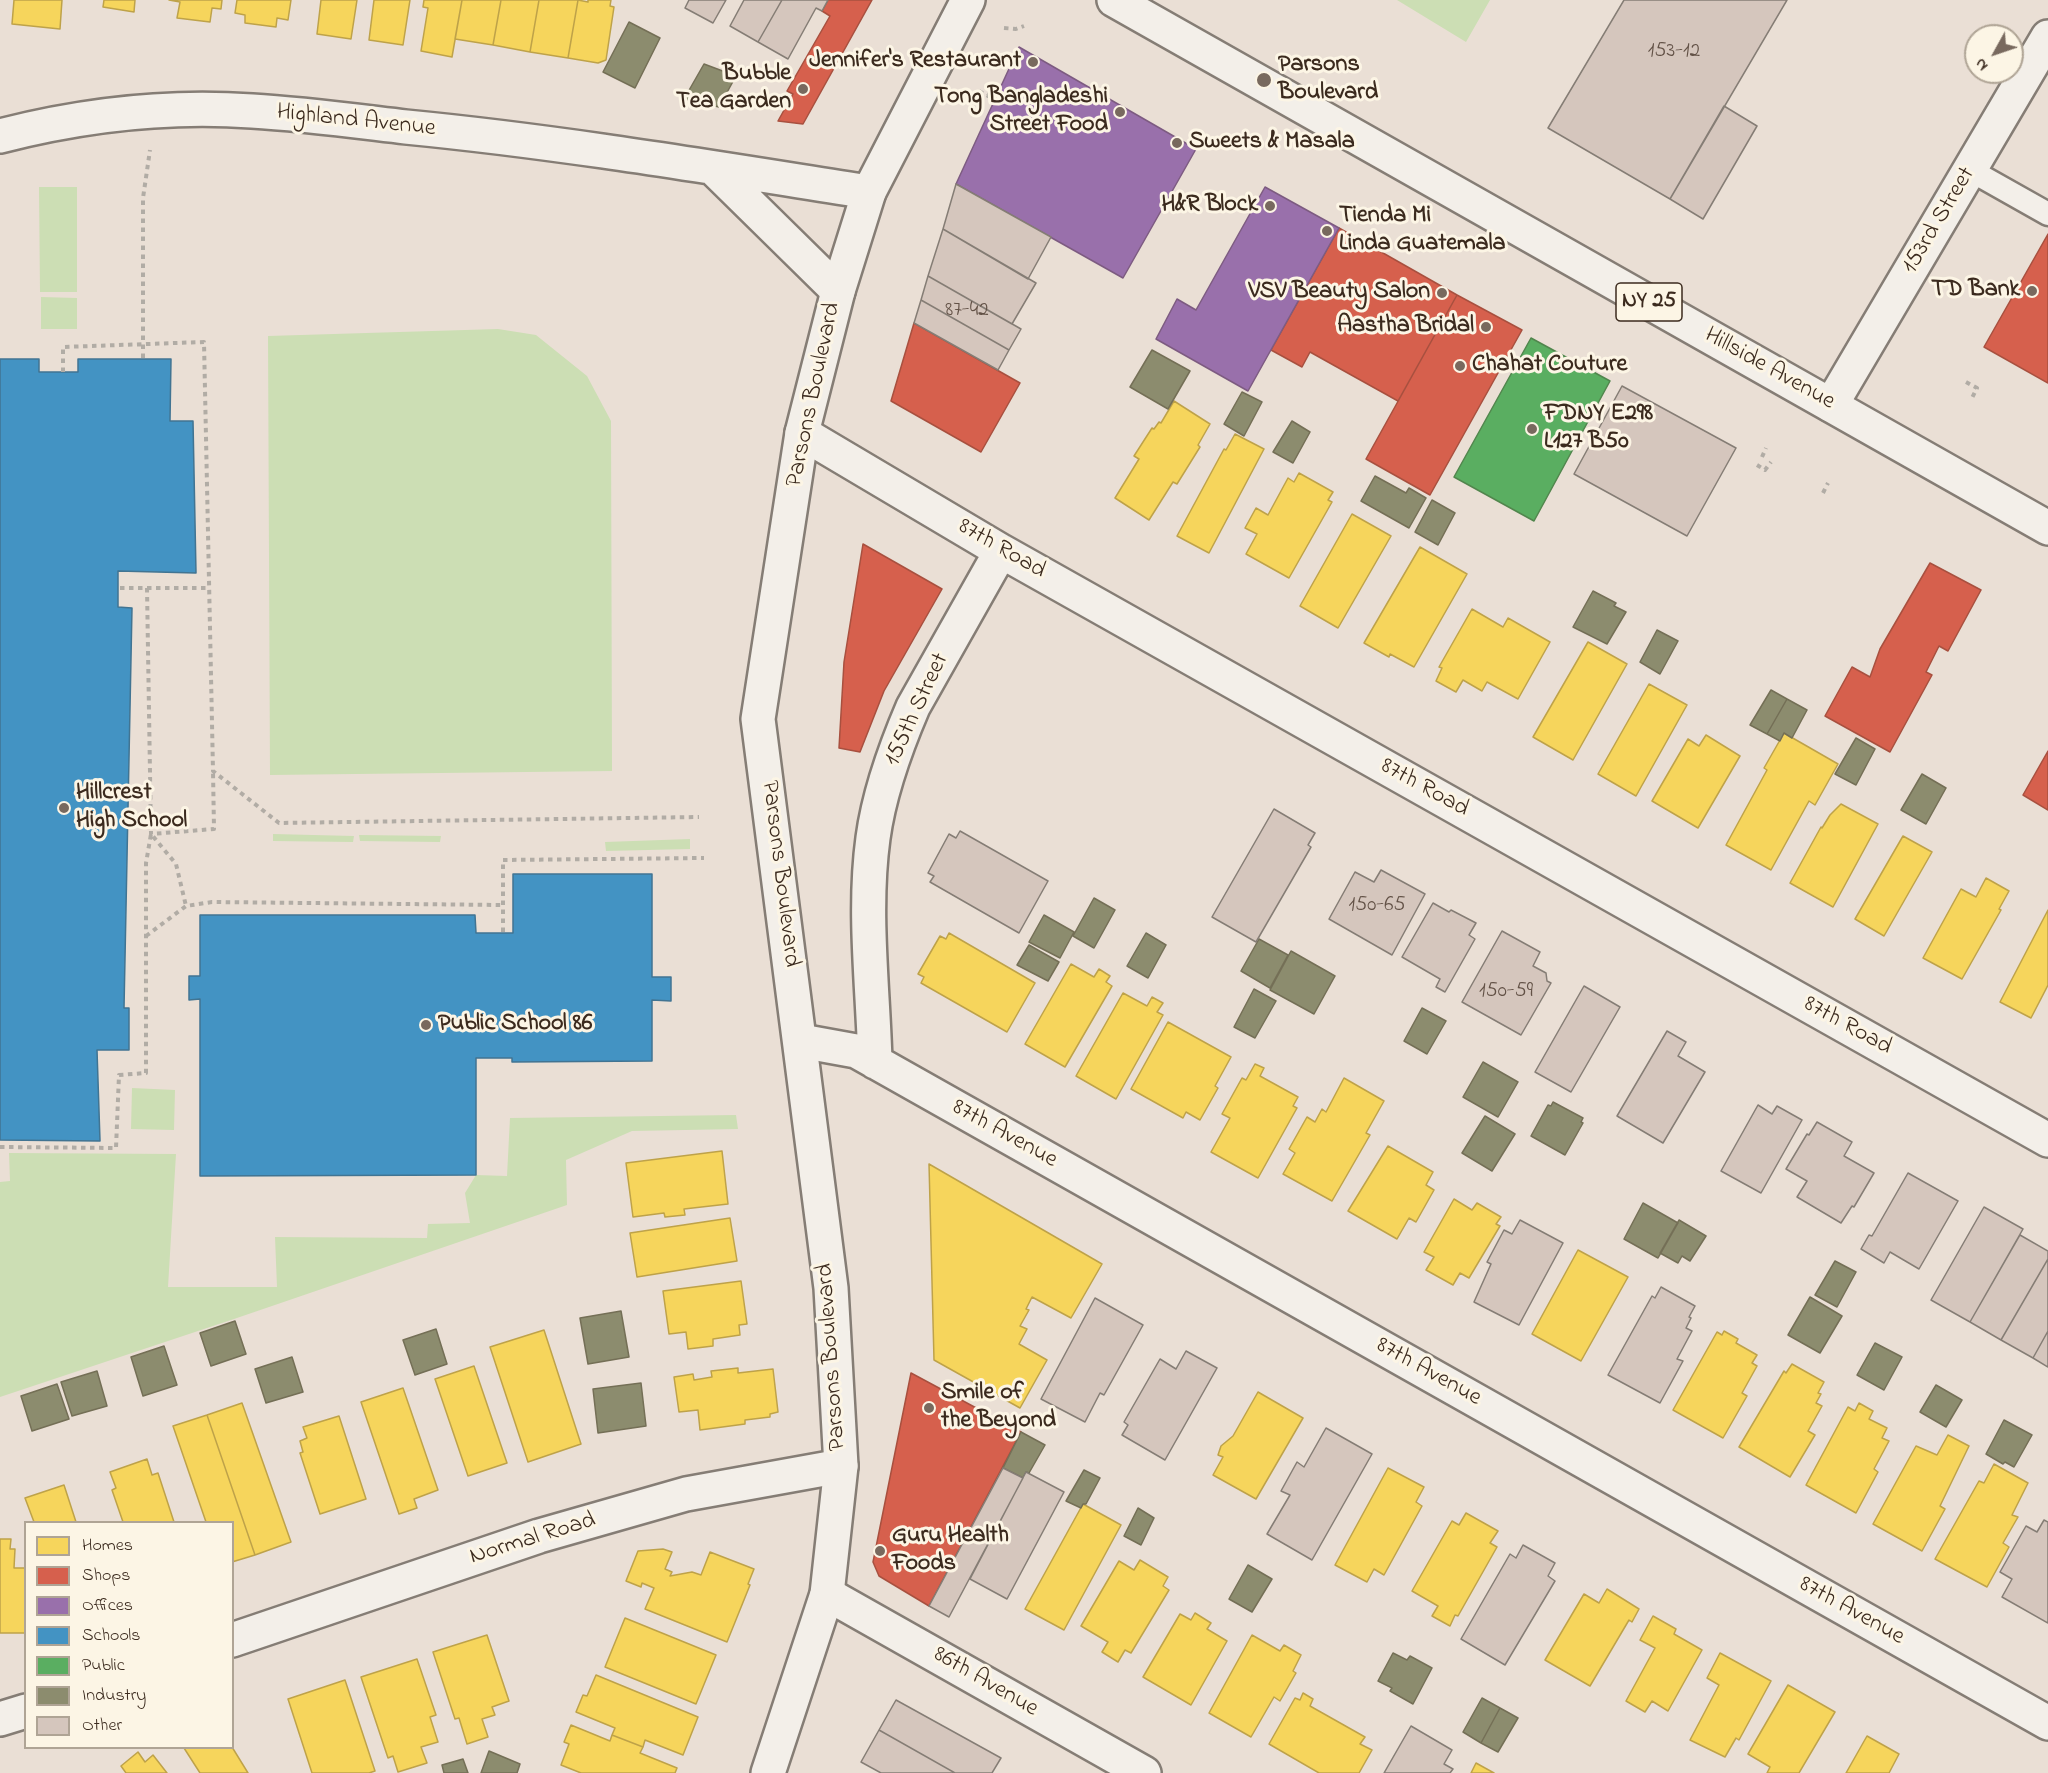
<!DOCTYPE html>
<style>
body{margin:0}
#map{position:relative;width:2048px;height:1773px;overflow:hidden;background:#eadfd5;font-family:"Indie Flower",sans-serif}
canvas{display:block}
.legend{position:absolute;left:24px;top:1521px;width:210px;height:228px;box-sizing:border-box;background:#fcf5e5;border:2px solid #afa495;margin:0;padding:8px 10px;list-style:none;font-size:18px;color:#3b2a1e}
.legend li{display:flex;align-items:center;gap:12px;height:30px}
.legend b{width:30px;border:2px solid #afa495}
.north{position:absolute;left:1964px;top:24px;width:60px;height:60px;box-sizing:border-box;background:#fcf5e5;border:2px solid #afa495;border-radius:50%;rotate:230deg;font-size:16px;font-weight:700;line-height:24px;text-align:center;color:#3b2a1e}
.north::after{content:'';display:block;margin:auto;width:21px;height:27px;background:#78695e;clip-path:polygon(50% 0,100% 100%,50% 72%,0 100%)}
</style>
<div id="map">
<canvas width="2048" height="1773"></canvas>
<ul class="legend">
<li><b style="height:16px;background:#f6d55c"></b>Homes</li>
<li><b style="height:16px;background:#d6604d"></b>Shops</li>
<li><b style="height:16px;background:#9970ab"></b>Offices</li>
<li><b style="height:16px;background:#4393c3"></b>Schools</li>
<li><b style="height:16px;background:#5aae61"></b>Public</li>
<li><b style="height:16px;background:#8c8c6e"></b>Industry</li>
<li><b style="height:16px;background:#d5c6bd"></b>Other</li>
</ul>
<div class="north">N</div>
</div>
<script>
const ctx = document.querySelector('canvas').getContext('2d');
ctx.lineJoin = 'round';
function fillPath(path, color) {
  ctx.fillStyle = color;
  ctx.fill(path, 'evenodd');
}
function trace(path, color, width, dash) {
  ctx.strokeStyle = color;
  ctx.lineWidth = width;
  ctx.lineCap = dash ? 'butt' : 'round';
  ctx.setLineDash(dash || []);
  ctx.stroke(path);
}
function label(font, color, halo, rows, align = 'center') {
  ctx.font = font + ' "Indie Flower",sans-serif';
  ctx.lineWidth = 6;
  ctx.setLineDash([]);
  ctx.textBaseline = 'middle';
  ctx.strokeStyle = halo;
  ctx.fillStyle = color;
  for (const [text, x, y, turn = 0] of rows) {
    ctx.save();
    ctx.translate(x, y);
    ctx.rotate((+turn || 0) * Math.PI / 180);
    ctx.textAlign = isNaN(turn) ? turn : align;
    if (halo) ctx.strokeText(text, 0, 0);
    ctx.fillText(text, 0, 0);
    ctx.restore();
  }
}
const green = new Path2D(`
 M1397,0H1490L1466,42Z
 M39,187H77V292H40Z
 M41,297L77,298V329H41Z
 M498,329L536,335L587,376L611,421L612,771L270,775L268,336Z
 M273,834L354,836L353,842L273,841Z
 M359,835L441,836L440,842L360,841Z
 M690,839V849L606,851L605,842Z
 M132,1088L175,1090L174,1130L131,1129Z
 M736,1115L738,1129L632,1131L566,1160L567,1205L234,1319L0,1397V1182L10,1181L9,1153L176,1154L168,1287H277L275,1237L427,1238L428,1224L470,1223L465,1193L476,1175L507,1176L510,1118Z`);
const homes = new Path2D(`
 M14,0H62L60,29L12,24Z
 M104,0H135L134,12L103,7Z
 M169,0H222L221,9L212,8L210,22L177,18L180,2Z
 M237,0H291L288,20L277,18L276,27L245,23V15L235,13Z
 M321,0H357L351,39L317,34Z
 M374,0H410L403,45L369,40Z
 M424,0H462L452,57L421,51L428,8L423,7Z
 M462,0H501L493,45L455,39Z
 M501,0H539L530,52L493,45Z
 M539,0H578L568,58L530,52Z
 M578,0L588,2V0H611L610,6L614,7L606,60L598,63L568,58Z
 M1174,401L1210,424L1198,445L1200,447L1177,484L1173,482L1149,520L1115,498L1139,459L1134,456L1152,428L1154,429L1159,422L1161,423Z
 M1235,434L1264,449L1209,553L1177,536L1224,449L1226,450Z
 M1299,473L1333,492L1328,500L1332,502L1289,578L1246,554L1257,534L1245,528L1256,508L1268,515L1288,478L1294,482Z
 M1352,514L1391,536L1338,628L1300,606Z
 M1420,547L1467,574L1414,667L1390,654L1389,657L1364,643Z
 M1472,609L1503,627L1508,618L1550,642L1518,699L1487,682L1482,691L1463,680L1456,692L1436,681L1442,668L1439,667Z
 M1588,642L1627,664L1573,760L1533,737Z
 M1649,684L1687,705L1636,796L1598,774Z
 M1784,733L1838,764L1815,805L1809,801L1771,870L1726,845L1767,770L1764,768Z
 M1706,735L1740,756L1698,828L1652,801L1688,739L1699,746Z
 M1841,804L1878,824L1833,907L1790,883L1821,827L1822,828L1830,815Z
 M1903,836L1932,852L1884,936L1855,919Z
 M1986,878L2009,891L1999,909L2001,910L1962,979L1923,958L1961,889L1976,897Z
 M2048,910V985L2031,1018L2000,1002Z
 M949,933L1035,983L1007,1032L921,983L924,977L918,974L940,936L946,939Z
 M1071,964L1094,977L1099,969L1110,976L1106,982L1112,986L1065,1067L1025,1044Z
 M1123,993L1147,1006L1152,997L1163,1003L1157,1012L1163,1015L1116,1099L1076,1076Z
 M1168,1022L1231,1057L1215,1086L1218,1088L1200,1120L1186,1112L1183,1118L1131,1089Z
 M1255,1064L1264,1068L1260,1076L1298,1097L1293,1106L1297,1108L1258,1178L1211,1152L1230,1118L1222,1114L1242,1078L1246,1080Z
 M1344,1078L1384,1101L1366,1133L1370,1135L1332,1201L1283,1174L1295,1153L1289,1149L1307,1117L1315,1122L1322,1109L1326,1112Z
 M1388,1146L1433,1172L1426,1185L1434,1190L1416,1222L1409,1218L1397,1239L1348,1211Z
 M722,1151L728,1204L684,1209L685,1215L665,1217L664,1213L633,1217L626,1163Z
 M929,1164L1102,1264L1071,1318L1032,1297L1026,1309L1029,1310L1020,1326L1027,1329L1019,1344L1047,1360L1020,1408L934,1360Z
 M1454,1199L1472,1210L1477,1203L1501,1217L1496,1224L1500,1226L1469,1278L1460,1273L1453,1285L1426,1270L1434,1257L1424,1252Z
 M730,1218L737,1261L637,1277L630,1233Z
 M1578,1250L1628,1277L1581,1361L1532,1334Z
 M741,1281L747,1324L739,1325L740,1335L713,1339V1346L688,1349L686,1332L669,1334L663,1291Z
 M544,1330L581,1444L528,1462L490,1347Z
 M1724,1331L1738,1339L1736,1343L1757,1355L1752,1363L1757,1366L1742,1393L1747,1396L1723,1438L1673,1410L1717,1332L1722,1335Z
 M1792,1364L1824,1382L1818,1393L1821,1394L1816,1403L1822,1406L1808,1431L1815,1435L1790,1477L1739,1447L1784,1371L1786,1373Z
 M474,1366L507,1463L468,1476L435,1379Z
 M738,1368V1373L773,1369L778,1412L770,1414V1417L745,1420V1424L700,1430L698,1410L679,1412L674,1377L693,1374L694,1380L712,1377L711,1371Z
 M403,1388L438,1490L414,1499L417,1508L399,1514L361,1402Z
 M1258,1392L1303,1418L1256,1499L1213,1475L1223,1457L1218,1455L1221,1446L1233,1436Z
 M242,1403L291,1542L255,1555L207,1415Z
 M1859,1403L1873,1411L1869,1419L1887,1428L1882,1438L1889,1441L1874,1469L1878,1472L1856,1513L1806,1485L1848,1407L1855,1411Z
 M207,1415L255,1555L232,1562V1522H206L173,1426Z
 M339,1416L366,1499L320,1514L300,1453L303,1452L300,1441L307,1438L303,1427Z
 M1948,1435L1969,1446L1940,1506L1945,1509L1922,1551L1873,1524L1916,1446L1937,1455Z
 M147,1459L152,1475L158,1473L174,1522H123L112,1490L116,1488L110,1472Z
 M1994,1464L2028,1483L2012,1515L2018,1517L2003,1543L2009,1547L1987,1587L1935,1559L1979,1481L1984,1483Z
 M1388,1468L1424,1487L1416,1502L1422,1506L1384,1575L1374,1569L1367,1582L1335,1565Z
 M64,1485L76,1522H34L25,1498Z
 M1083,1504L1121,1525L1064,1630L1025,1609Z
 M1466,1513L1498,1531L1490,1543L1497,1547L1458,1616L1455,1615L1450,1626L1432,1616L1438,1606L1412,1591L1452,1521L1459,1525Z
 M0,1539H11L10,1549H15L14,1568H26L25,1633H0Z
 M663,1549L672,1552L665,1569L672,1572L670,1576L692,1572L701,1575L710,1552L754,1569L748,1584L750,1585L727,1642L645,1609L654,1588L642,1583L641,1587L626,1581L638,1551Z
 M1140,1560L1168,1577L1163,1586L1169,1590L1131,1653L1125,1650L1118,1662L1102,1652L1108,1642L1081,1626L1119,1561L1134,1570Z
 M1607,1589L1639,1609L1632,1622L1629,1620L1590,1686L1545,1660L1584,1594L1599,1603Z
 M1195,1613L1211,1623L1207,1629L1227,1641L1191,1705L1143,1677L1180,1614L1191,1620Z
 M1653,1616L1676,1629L1674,1634L1702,1650L1668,1711L1652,1701L1645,1712L1626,1701L1655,1648L1640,1640Z
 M625,1618L716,1655L696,1704L605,1667Z
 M487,1635L509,1701L492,1707L495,1715L482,1719L488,1737L467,1744L459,1718L455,1719L433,1652Z
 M1252,1635L1280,1651L1284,1645L1301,1655L1293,1671L1296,1673L1280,1701L1274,1697L1251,1737L1209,1713Z
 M1720,1653L1771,1681L1739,1740L1736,1738L1725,1757L1690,1740L1719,1685L1707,1678Z
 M417,1659L436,1715L430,1717L438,1742L421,1747L427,1763L398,1772L393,1756L388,1758L361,1677Z
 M596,1675L698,1717L683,1755L645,1740L643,1747L612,1735L615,1728L576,1712L583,1695L587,1696Z
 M345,1680L375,1771L369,1773H312L288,1699Z
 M1788,1685L1835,1712L1799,1773H1767L1770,1767L1748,1754Z
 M1303,1693L1313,1699L1310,1706L1365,1737L1360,1744L1372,1750L1359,1773H1319L1269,1744L1295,1698L1300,1700Z
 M571,1725L610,1741L612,1735L643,1747L640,1753L677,1768L675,1773H581L561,1765L569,1744L564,1742Z
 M1867,1736L1899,1754L1889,1773H1846Z
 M232,1747L248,1773H200L184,1748Z
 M138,1752L145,1762L153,1755L167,1773H126L121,1766Z
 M1476,1763L1494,1773H1471Z`);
const shops = new Path2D(`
 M828,0H872L803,124L778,121L793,94L787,91L830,16L822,11Z
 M1339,228L1457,295L1398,401L1310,352L1302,367L1271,350Z
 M2048,234V383L1984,347Z
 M1457,295L1522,330L1430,495L1366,459Z
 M914,323L1020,383L981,452L891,401Z
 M863,544L942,589L884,691L860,752L839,748L844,662Z
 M1930,563L1981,590L1948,651L1939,646L1926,672L1932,675L1890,752L1825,716L1852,667L1870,677L1880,649Z
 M2048,751V810L2023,795Z
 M911,1373L1021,1432L929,1606L879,1576L873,1562Z`);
const offices = new Path2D(`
 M1019,47L1196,149L1123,278L956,184Z
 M1265,187L1339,228L1248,391L1156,339L1177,299L1196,310Z`);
const schools = new Path2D(`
 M0,359H39V372H78V359H171L170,421H193L196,573L118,571V607L132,608L124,1008H129V1050H97L100,1141L0,1140Z
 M513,874H652V977H671V1001L652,1000V1061L512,1062V1058H476V1175L200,1176V999L189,1000V976H200V915H475L476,933H513Z`);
const public = new Path2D(`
 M1531,338L1610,381L1534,521L1454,477Z`);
const industry = new Path2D(`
 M629,22L660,38L635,88L603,72Z
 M704,64L736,76L719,107L684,99Z
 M1152,350L1190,371L1168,409L1130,387Z
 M1242,392L1262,402L1244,436L1224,424Z
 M1292,421L1310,432L1293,463L1273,452Z
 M1375,476L1406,493L1409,488L1426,498L1409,528L1361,501Z
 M1432,500L1455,513L1438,545L1415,532Z
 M1593,591L1616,603L1614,606L1626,612L1607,644L1573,627Z
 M1657,630L1678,641L1660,674L1640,662Z
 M1771,690L1787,699L1767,734L1750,725Z
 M1787,699L1807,710L1792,738L1784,733L1780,741L1767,734Z
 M1856,738L1875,749L1856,785L1835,774Z
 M1922,774L1946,788L1926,824L1901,810Z
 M1094,898L1115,910L1094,948L1073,936Z
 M1044,915L1074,932L1060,958L1029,942Z
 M1146,933L1166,945L1148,978L1127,966Z
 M1259,939L1288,955L1270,988L1241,971Z
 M1029,945L1059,962L1048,981L1017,965Z
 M1291,951L1335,976L1314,1014L1270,990Z
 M1254,989L1276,1001L1255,1038L1234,1027Z
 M1422,1008L1446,1021L1427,1054L1404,1041Z
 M1483,1062L1518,1082L1498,1117L1463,1097Z
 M1553,1102L1583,1118L1581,1122L1583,1123L1565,1155L1531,1136L1548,1105L1551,1106Z
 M1485,1116L1515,1134L1492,1171L1462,1153Z
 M1643,1203L1678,1223L1658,1258L1624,1239Z
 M1679,1220L1706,1236L1690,1261L1682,1256L1678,1263L1660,1253Z
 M1835,1261L1856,1272L1837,1307L1815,1295Z
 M1810,1297L1842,1316L1820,1353L1788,1335Z
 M621,1311L629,1357L588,1364L580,1318Z
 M235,1321L246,1354L211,1366L200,1333Z
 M436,1329L447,1364L415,1375L403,1340Z
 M1875,1343L1902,1357L1884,1390L1857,1375Z
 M164,1346L177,1385L143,1396L131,1357Z
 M292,1357L303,1392L266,1403L255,1369Z
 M97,1371L107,1406L72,1416L61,1382Z
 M641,1383L646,1426L598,1433L593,1389Z
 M57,1384L69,1419L32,1431L21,1396Z
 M1936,1385L1962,1400L1946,1427L1920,1412Z
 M2004,1420L2032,1435L2014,1467L2005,1462L2003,1464L1986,1454Z
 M1021,1432L1045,1445L1029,1473L1026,1472L1023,1478L1003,1468Z
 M1084,1470L1100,1478L1086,1504H1083L1081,1508L1066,1501Z
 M1138,1508L1154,1518L1141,1545L1124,1536Z
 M1248,1565L1272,1579L1252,1612L1229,1599Z
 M1393,1653L1407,1660L1410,1656L1432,1668L1413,1704L1390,1691L1392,1688L1378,1681Z
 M1482,1698L1500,1708L1481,1743L1463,1732Z
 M1500,1708L1518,1718L1498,1752L1481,1743Z
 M489,1751L520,1764L517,1773H481Z
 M463,1759L468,1773H444L442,1765Z`);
const building = new Path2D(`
 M689,0H726L713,23L685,8Z
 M744,0H782L758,42L730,26Z
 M782,0H828L822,11L816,8L788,59L758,42Z
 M1624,0H1787L1670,199L1548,128Z
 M1724,106L1757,126L1703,219L1670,199Z
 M956,184L1051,237L1028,279L943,229Z
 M943,229L1036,283L1012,324L928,276Z
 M928,276L1021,329L1009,350L921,300Z
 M921,300L1009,350L998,370L914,323Z
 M1622,386L1736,448L1687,536L1574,474Z
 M1274,809L1315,833L1308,845L1311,847L1256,942L1212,917Z
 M960,831L1048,881L1019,933L930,882L934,876L928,873L949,834L956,838Z
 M1381,870L1425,894L1392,955L1329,919L1355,872L1374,882Z
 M1433,903L1449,912L1451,910L1476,923L1469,935L1475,939L1445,992L1436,987L1440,979L1402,957Z
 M1502,931L1540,952L1533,966L1546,973L1547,981L1551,983L1521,1035L1462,1002Z
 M1584,986L1620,1007L1571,1092L1535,1072Z
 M1667,1031L1686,1042L1678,1056L1705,1072L1663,1143L1617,1116Z
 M1758,1105L1772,1114L1777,1106L1802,1120L1761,1193L1721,1171Z
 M1817,1122L1852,1142L1844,1156L1874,1173L1854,1207L1852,1206L1841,1223L1797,1197L1807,1181L1786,1169L1807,1134L1809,1135Z
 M1908,1173L1958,1201L1919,1269L1890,1252L1884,1263L1861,1249L1869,1235L1872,1236Z
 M1984,1207L2023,1229L1970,1322L1931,1300Z
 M1520,1220L1563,1243L1519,1325L1474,1302L1491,1264L1487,1262L1504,1230L1512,1234Z
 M2020,1235L2048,1251V1259L2001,1340L1970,1322Z
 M2048,1259V1331L2033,1358L2001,1340Z
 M1661,1287L1695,1306L1689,1317L1691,1318L1686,1328L1692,1331L1677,1359L1683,1361L1660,1403L1608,1375L1652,1296L1655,1298Z
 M1095,1298L1143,1325L1104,1395L1100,1393L1085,1422L1041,1399Z
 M2048,1331V1367L2033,1358Z
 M1186,1351L1217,1368L1165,1460L1122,1435L1128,1425L1124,1422L1160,1359L1176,1369Z
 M1326,1428L1372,1454L1312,1560L1267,1534L1290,1495L1281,1491L1297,1462L1304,1467Z
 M1003,1468L1023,1478L949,1617L929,1606Z
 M1026,1472L1064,1492L1007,1599L970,1579Z
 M2044,1520L2048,1522V1623L2002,1597L2012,1579L2000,1572L2026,1526L2037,1532Z
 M1523,1545L1555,1563L1548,1576L1555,1581L1505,1665L1461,1639L1510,1554L1516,1558Z
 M896,1700L1001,1758L992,1773H955L879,1730Z
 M1411,1726L1452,1750L1444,1764L1453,1769L1450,1773H1384Z
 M879,1730L955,1773H881L861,1762Z`);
const path = new Path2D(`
 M1004,28L1016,29L1024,26
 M979,91L988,96L994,85
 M143,358V198L150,150
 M63,372V347L204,342L213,771L279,823L699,817
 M1966,382L1977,388L1972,398
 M1762,457L1766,448
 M1757,465L1765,470L1771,462
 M1823,493L1828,483
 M120,588H209
 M147,588L151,834L214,829L213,771
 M503,932V860L704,858
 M146,936L186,906L212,902L503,905
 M0,1147L116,1148L119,1075L146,1073V863L151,834L176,864L186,906`);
const service = new Path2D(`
 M1970,170L2048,214`);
const minor = new Path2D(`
 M0,136C82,115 168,105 252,111C304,114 355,121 406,127C561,142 715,168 869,192
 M713,168L838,291
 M1831,405L2048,37
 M802,433L1001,551L2048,1140
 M801,1041L856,1051L2048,1723
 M875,1062C873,988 863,911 873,838C879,793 895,749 913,707L1001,551
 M827,1594L1144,1773
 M232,1640L539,1536L686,1494L841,1466
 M0,1719L26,1711`);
const tertiary = new Path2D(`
 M768,1773L827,1594L841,1466L831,1288L758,719L802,433L838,291L869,192L968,0`);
const primary = new Path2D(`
 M1114,0L2048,528`);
const markers = [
 [1033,62,6,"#78695e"],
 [1264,80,8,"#78695e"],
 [803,89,6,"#78695e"],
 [1120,112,6,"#78695e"],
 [1177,143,6,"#78695e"],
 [1270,206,6,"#78695e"],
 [1327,231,6,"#78695e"],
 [2032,291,6,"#78695e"],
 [1442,293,6,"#78695e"],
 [1486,327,6,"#78695e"],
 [1460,366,6,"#78695e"],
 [1532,429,6,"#78695e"],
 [64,808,6,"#78695e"],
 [426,1025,6,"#78695e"],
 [929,1408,6,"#78695e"],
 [880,1551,6,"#78695e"]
];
const numberNames = [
 ["153-12",1674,53],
 ["87-42",967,312],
 ["150-65",1377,907],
 ["150-59",1506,993]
];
const shields = [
 [1649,302,66]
];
const shieldNames = [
 ["NY 25",1649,302]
];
const poiNames = [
 ["Jennifer's Restaurant",1021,62,"right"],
 ["Parsons",1278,66],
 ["Boulevard",1278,94],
 ["Bubble",791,75,"right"],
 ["Tea Garden",791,103,"right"],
 ["Tong Bangladeshi",1108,98,"right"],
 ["Street Food",1108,126,"right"],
 ["Sweets & Masala",1189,143],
 ["H&R Block",1258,206,"right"],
 ["Tienda Mi",1339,217],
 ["Linda Guatemala",1339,245],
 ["TD Bank",2020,291,"right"],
 ["VSV Beauty Salon",1430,293,"right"],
 ["Aastha Bridal",1474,327,"right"],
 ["Chahat Couture",1472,366],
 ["FDNY E298",1544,415],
 ["L127 B50",1544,443],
 ["Hillcrest",76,794],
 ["High School",76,822],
 ["Public School 86",438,1025],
 ["Smile of",941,1394],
 ["the Beyond",941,1422],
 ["Guru Health",892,1537],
 ["Foods",892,1565]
];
const streetNames = [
 ["Highland Avenue",356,122,6],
 ["153rd Street",1940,221,-59],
 ["Hillside Avenue",1769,370,29],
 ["Parsons Boulevard",815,395,-78],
 ["87th Road",1001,550,30],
 ["155th Street",918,710,-65],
 ["87th Road",1424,789,29],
 ["Parsons Boulevard",779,874,83],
 ["87th Road",1847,1027,29],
 ["87th Avenue",1004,1135,29],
 ["Parsons Boulevard",833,1357,-94],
 ["87th Avenue",1428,1373,29],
 ["Normal Road",533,1540,-17],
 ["87th Avenue",1851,1612,29],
 ["86th Avenue",985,1683,30]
];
fillPath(green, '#ccdeb4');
fillPath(homes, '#f6d55c');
trace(homes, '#bea249', 1.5);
fillPath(shops, '#d6604d');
trace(shops, '#a8503f', 1.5);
fillPath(offices, '#9970ab');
trace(offices, '#7d5b81', 1.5);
fillPath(schools, '#4393c3');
trace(schools, '#417492', 1.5);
fillPath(public, '#5aae61');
trace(public, '#51864d', 1.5);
fillPath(industry, '#8c8c6e');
trace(industry, '#746f56', 1.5);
fillPath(building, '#d5c6bd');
trace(building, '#857d75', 1.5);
trace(service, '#857d75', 27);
trace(minor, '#857d75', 38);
trace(tertiary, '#857d75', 38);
trace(primary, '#857d75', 38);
trace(path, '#b1aca5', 4, [4.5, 4.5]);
trace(service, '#f3efe9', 22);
trace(minor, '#f3efe9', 33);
trace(tertiary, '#f3efe9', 33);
trace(primary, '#f3efe9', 33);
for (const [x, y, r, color] of markers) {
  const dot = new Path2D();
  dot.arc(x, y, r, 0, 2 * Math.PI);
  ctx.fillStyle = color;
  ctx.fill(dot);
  trace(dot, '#fcf5e5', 2);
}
label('21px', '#625146', null, numberNames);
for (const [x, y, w] of shields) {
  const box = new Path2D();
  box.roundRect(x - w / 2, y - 19, w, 38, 4.5);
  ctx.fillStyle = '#fcf5e5';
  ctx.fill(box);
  trace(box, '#3b2a1e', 1.5);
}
label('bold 22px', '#3b2a1e', null, shieldNames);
label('bold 24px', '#3b2a1e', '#fcf5e5', poiNames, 'left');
label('24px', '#3b2a1e', '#fcf5e5', streetNames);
</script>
